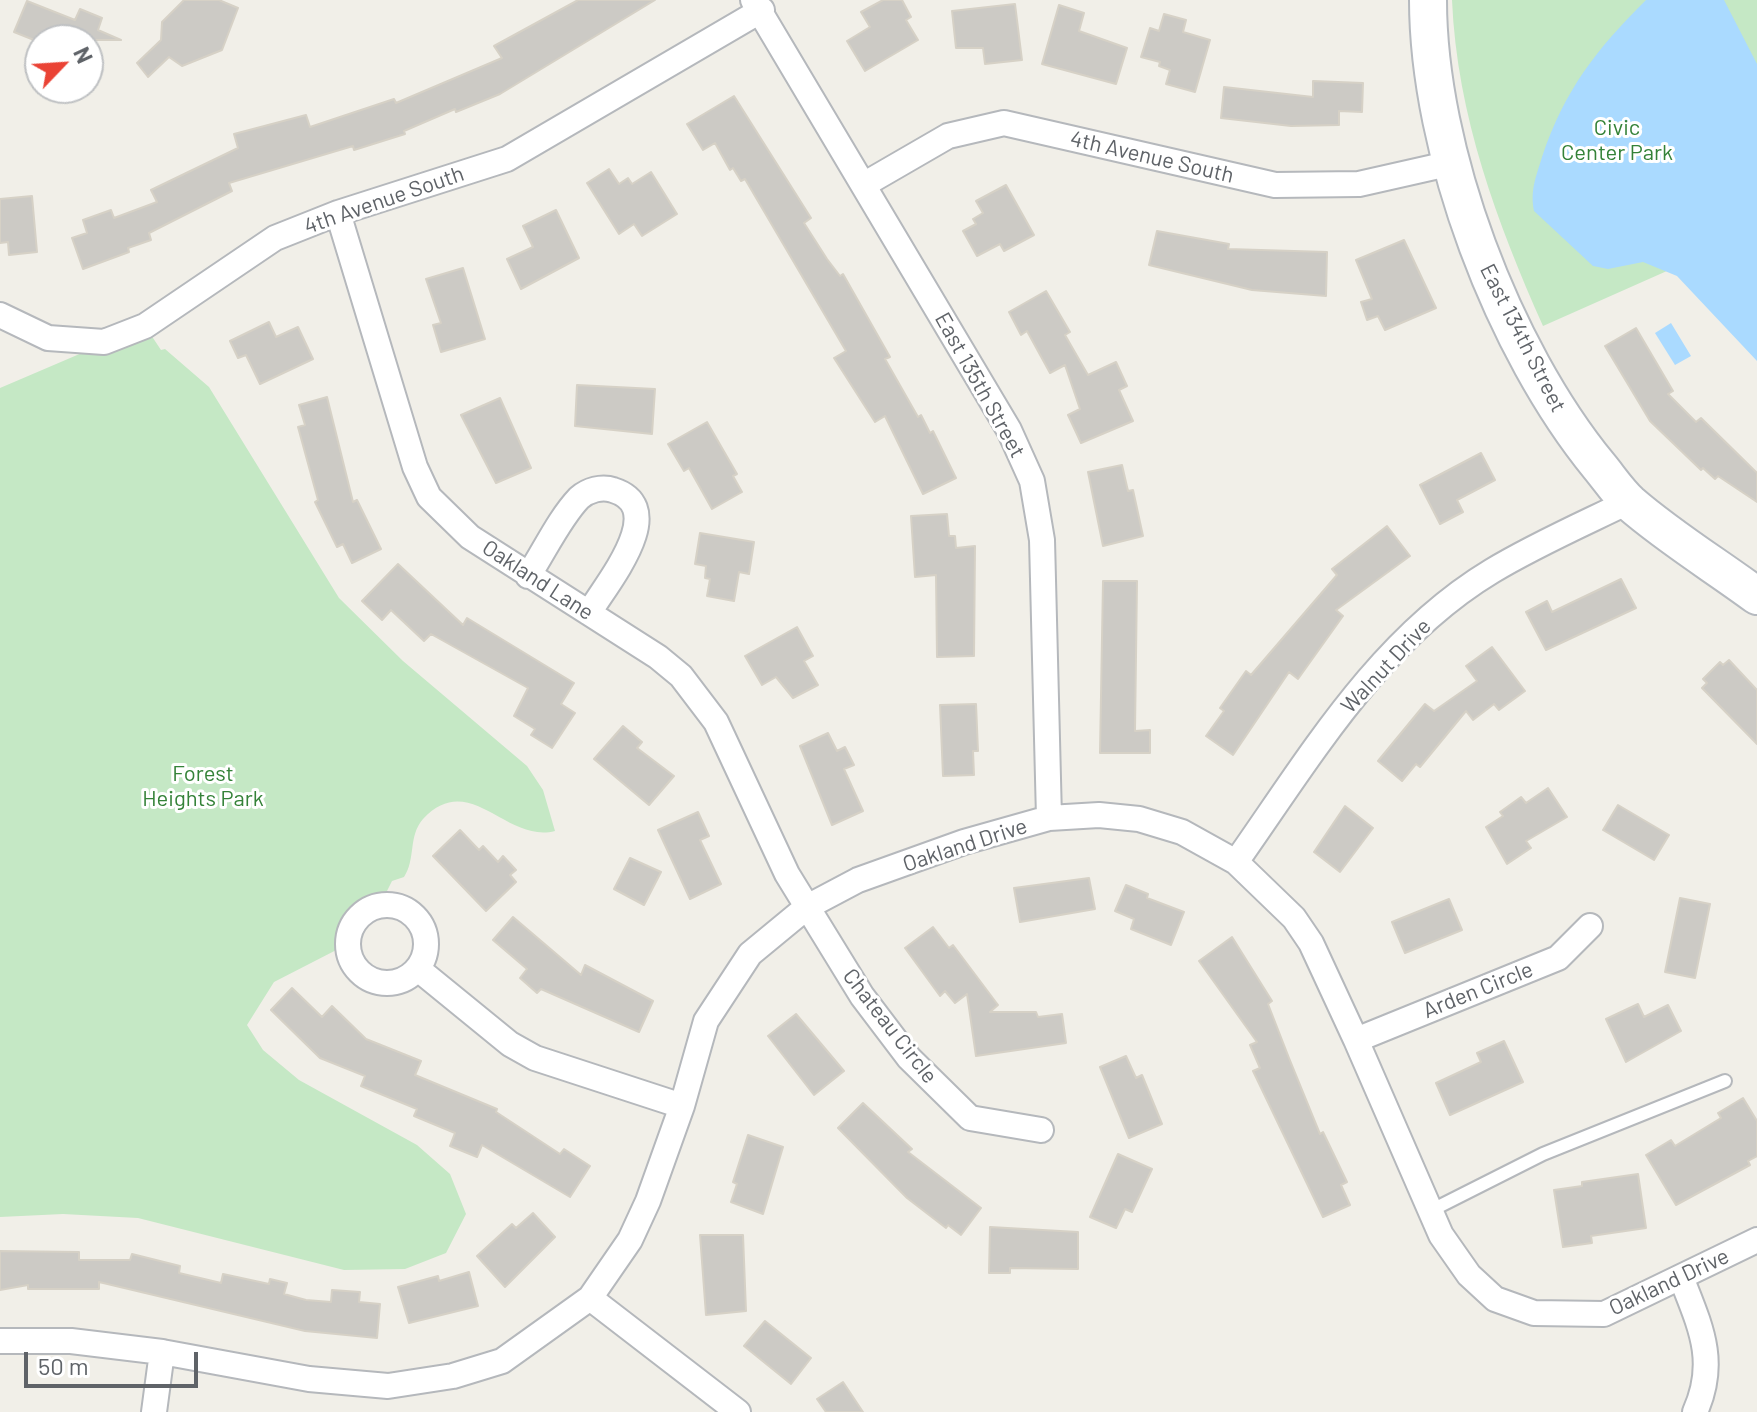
<!DOCTYPE html>
<style>
body{margin:0}
#map{position:relative;width:1757px;height:1412px;overflow:hidden;background:#f1efe8;font-family:Barlow,sans-serif}
canvas{display:block}
.north{position:absolute;left:24px;top:24px;width:80px;height:80px;box-sizing:border-box;background:#fff;border:2px solid #bfc1c3;border-radius:50%;rotate:65deg;font-size:22px;font-weight:700;line-height:32px;text-align:center;color:#5f6368}
.north::after{content:'';display:block;margin:auto;width:28px;height:36px;background:#ea4335;clip-path:polygon(50% 0,100% 100%,50% 72%,0 100%)}
.scale{position:absolute;left:24px;top:1352px;width:174px;height:36px;box-sizing:border-box;border:4px solid #5f6368;border-top:0;padding-left:10px;font-size:24px;line-height:28px;white-space:nowrap;color:#5f6368;-webkit-text-stroke:6px #fff;paint-order:stroke}
</style>
<div id="map">
<canvas width="1757" height="1412"></canvas>
<div class="north">N</div>
<div class="scale">50 m</div>
</div>
<script>
const ctx = document.querySelector('canvas').getContext('2d');
ctx.lineJoin = 'round';
function fillPath(path, color) {
  ctx.fillStyle = color;
  ctx.fill(path, 'evenodd');
}
function trace(path, color, width, dash) {
  ctx.strokeStyle = color;
  ctx.lineWidth = width;
  ctx.lineCap = dash ? 'butt' : 'round';
  ctx.setLineDash(dash || []);
  ctx.stroke(path);
}
function label(font, color, halo, rows, align = 'center') {
  ctx.font = font + ' Barlow,sans-serif';
  ctx.lineWidth = 6;
  ctx.setLineDash([]);
  ctx.textBaseline = 'middle';
  ctx.strokeStyle = halo;
  ctx.fillStyle = color;
  for (const [text, x, y, turn = 0] of rows) {
    ctx.save();
    ctx.translate(x, y);
    ctx.rotate((+turn || 0) * Math.PI / 180);
    ctx.textAlign = isNaN(turn) ? turn : align;
    if (halo) ctx.strokeText(text, 0, 0);
    ctx.fillText(text, 0, 0);
    ctx.restore();
  }
}
const green = new Path2D(`
 M1452,0H1757V231L1543,326C1497,222 1457,116 1452,0Z
 M145,326L161,350L165,349L209,387L339,598L403,661L527,766L543,790L555,831C506,844 470,769 423,819C408,836 416,859 404,877L392,881L380,905L356,921L348,944L274,982L247,1025L263,1050L299,1080L417,1145L450,1174L466,1214L446,1253L405,1269L344,1270L138,1218L63,1214L0,1217V388Z`);
const water = new Path2D(`
 M1646,0H1724L1757,64V361L1677,276L1643,262L1608,269L1593,266L1534,211C1530,190 1536,177 1542,157C1565,89 1596,50 1646,0Z
 M1671,323L1691,356L1675,365L1655,333Z`);
const building = new Path2D(`
 M184,0H219L238,8L222,50L182,66L169,57L148,77L137,63L161,40L162,22Z
 M578,0H655L500,94L456,112L455,109L404,131L405,134L354,150L353,146L229,183L232,191L149,233L151,240L128,248L129,252L83,269L72,238L87,233L83,220L111,210L114,218L157,202L151,190L238,148L234,134L306,115L310,127L394,99L396,103L502,58L494,46Z
 M883,0H902L911,17L906,20L918,40L865,71L847,41L870,27L861,12Z
 M27,1L75,20L80,9L102,18L98,30L121,40H34L14,32Z
 M1015,4L1022,60L985,64L983,48H956L952,11Z
 M1059,5L1084,13L1079,31L1127,48L1116,84L1042,64Z
 M1164,14L1186,20L1183,32L1210,40L1195,92L1166,84L1170,70L1159,66L1160,62L1141,57L1150,28L1159,31Z
 M1313,81L1363,83L1362,112L1339,111V125L1291,126L1221,118L1224,87L1313,97Z
 M734,96L811,218L804,223L827,259L840,276L843,274L890,357L885,359L918,417L921,415L930,433L933,431L956,478L923,494L885,416L875,422L834,358L846,351L745,179L741,181L733,168L730,170L715,143L703,150L687,124Z
 M609,169L619,184L628,178L632,184L651,172L677,214L642,236L634,224L619,234L587,183Z
 M1006,185L1034,235L1004,251L1000,244L977,256L963,231L976,224L973,219L983,213L976,201Z
 M32,196L37,252L9,255L8,242L0,243V199Z
 M556,210L579,258L521,289L507,259L533,247L523,226Z
 M1157,231L1229,244L1228,249L1327,252L1326,296L1252,290L1149,265Z
 M1404,240L1436,308L1385,330L1378,316L1367,320L1361,302L1372,299L1356,260Z
 M463,268L485,339L441,352L433,325L441,323L426,279Z
 M1046,291L1070,332L1065,335L1088,375L1116,362L1127,386L1119,390L1133,421L1081,443L1068,415L1080,409L1065,365L1050,373L1027,331L1021,335L1009,312Z
 M269,322L276,337L298,327L313,359L260,384L246,355L238,358L230,341Z
 M1636,328L1673,391L1668,394L1696,422L1701,418L1757,473V502L1718,476L1715,479L1703,468L1701,470L1650,421L1605,346Z
 M577,385L655,389L652,434L575,426Z
 M327,397L353,502L357,500L381,549L352,563L343,544L337,547L315,502L318,500L298,427L305,425L299,405Z
 M500,398L531,468L496,483L461,415Z
 M707,422L737,474L733,476L742,492L712,509L689,468L684,471L668,444Z
 M1481,453L1495,480L1457,500L1463,512L1440,524L1420,485Z
 M1122,465L1128,491L1133,490L1143,536L1103,546L1088,472Z
 M947,514L949,536H955L956,548L975,546L974,656L937,657L936,575L915,577L911,516Z
 M1387,526L1410,556L1336,610L1343,616L1298,679L1289,672L1233,755L1206,736L1224,711L1220,708L1246,671L1251,675L1337,575L1332,569Z
 M700,533L754,542L749,574L739,572L734,601L707,596L710,579L705,578L706,566L695,564Z
 M398,564L463,625L467,618L574,683L561,704L575,713L552,748L531,735L535,729L514,716L528,688L431,634L424,641L391,610L382,620L362,601Z
 M1621,579L1636,608L1546,650L1526,612L1547,601L1552,612Z
 M1103,581H1137L1135,731L1150,730V753H1100Z
 M797,627L813,656L804,661L818,685L793,698L776,677L762,685L745,656Z
 M1492,647L1525,691L1499,710L1494,704L1473,720L1466,711L1420,767L1416,764L1402,781L1378,761L1425,704L1434,711L1477,681L1466,666Z
 M1729,660L1757,690V744L1702,688L1707,683L1703,679L1720,662L1723,665Z
 M976,704L978,751H973L974,775L943,776L940,705Z
 M623,726L642,742L637,748L674,776L649,805L594,759Z
 M828,733L837,751L845,747L854,765L844,769L863,811L832,825L800,746Z
 M1548,788L1567,817L1526,841L1531,848L1507,864L1486,827L1503,816L1500,812L1521,797L1526,803Z
 M1618,805L1669,835L1654,860L1603,830Z
 M1345,806L1373,828L1340,872L1314,852Z
 M698,812L709,836L700,840L721,884L690,899L658,830Z
 M460,830L479,850L483,846L498,862L503,856L516,870L510,875L516,882L486,911L433,856Z
 M630,858L661,872L644,905L614,889Z
 M1089,878L1095,909L1020,922L1014,888Z
 M1126,885L1148,894L1147,898L1184,912L1171,945L1131,929L1134,919L1115,911Z
 M1680,898L1710,904L1695,978L1665,972Z
 M1449,899L1462,930L1405,953L1392,922Z
 M513,917L581,975L585,965L653,1001L639,1032L541,989L537,993L520,978L527,969L493,940Z
 M933,927L949,948L953,945L998,1005L990,1012H1036L1038,1017L1062,1014L1066,1043L976,1056L967,994L955,1003L945,991L940,996L905,948Z
 M1232,937L1272,1001L1268,1004L1289,1058L1320,1134L1323,1132L1347,1182L1341,1185L1350,1205L1323,1217L1253,1071L1260,1068L1250,1045L1257,1042L1199,961Z
 M292,988L322,1017L332,1006L366,1039L421,1061L415,1075L497,1109L496,1112L560,1154L564,1149L590,1166L570,1197L482,1145L477,1157L450,1146L455,1133L414,1116L417,1109L361,1086L365,1076L320,1058L271,1010Z
 M1638,1004L1644,1017L1668,1005L1681,1031L1626,1062L1606,1019Z
 M796,1014L844,1071L814,1095L768,1036Z
 M1504,1041L1523,1082L1450,1115L1436,1083L1481,1062L1477,1053Z
 M1126,1056L1136,1078L1142,1075L1162,1124L1129,1138L1100,1067Z
 M1743,1098L1757,1121V1156L1748,1161L1750,1165L1676,1205L1646,1155L1671,1140L1675,1146L1721,1118L1718,1113Z
 M863,1103L912,1149L908,1152L981,1208L961,1235L948,1225L946,1228L907,1198L838,1128Z
 M748,1135L783,1147L763,1214L731,1202L737,1184L733,1182Z
 M1118,1154L1152,1169L1132,1212L1125,1209L1116,1228L1090,1217Z
 M1638,1174L1646,1228L1591,1236L1592,1243L1563,1247L1554,1190L1582,1186V1182Z
 M533,1213L555,1237L505,1287L477,1256L512,1224L516,1228Z
 M990,1227L1078,1232V1269L1010,1268V1273H989Z
 M700,1235H743L746,1311L706,1315Z
 M0,1251L79,1252V1260H130L132,1254L180,1266L179,1273L221,1283L223,1274L269,1284L270,1279L287,1283L284,1294L306,1300L331,1302L332,1290L360,1292L359,1302L380,1304L377,1338L305,1331L99,1282V1289H28V1285L0,1290Z
 M469,1272L478,1306L409,1323L398,1287L438,1276L439,1281Z
 M765,1321L811,1358L791,1384L744,1346Z
 M843,1382L863,1412H826L817,1399Z`);
const lane = new Path2D(`
 M1430,1211L1543,1154L1725,1081`);
const street = new Path2D(`
 M753,0L1009,430L1032,481L1042,540L1049,818
 M865,184L948,136L1004,123L1275,185L1359,184L1452,163
 M338,213L415,467L429,497L470,537L658,657L681,676L716,722L787,874L862,996L909,1058L970,1118L1041,1130
 M0,315L48,338L104,342L145,326L275,238L338,213L507,159L762,10
 M528,576C544,552 559,519 579,498C588,490 602,486 613,490C671,508 606,584 589,613
 M1236,862C1310,757 1379,639 1492,571C1535,545 1583,524 1628,502
 M348 944a39 39 0 1 1 78 0a39 39 0 1 1-78 0Z
 M418,969L510,1044L535,1058L682,1106
 M1356,1040L1558,958L1590,926
 M1681,1277C1700,1326 1718,1361 1695,1412
 M590,1298L738,1412
 M0,1341H71L162,1352L309,1379L388,1386L453,1376L502,1361L590,1298L630,1240L648,1201L682,1106L706,1021L750,954L807,907L858,880L964,842L1049,818L1099,815L1139,819L1182,832L1236,862L1294,918L1311,943L1356,1040L1441,1235L1469,1275L1495,1299L1534,1313L1604,1314L1757,1240
 M154,1412L162,1352`);
const secondary = new Path2D(`
 M1428,0C1428,151 1503,349 1599,466C1609,478 1618,492 1630,503C1669,537 1715,565 1757,596`);
const parkNames = [
 ["Civic",1617,128],
 ["Center Park",1617,153],
 ["Forest",203,774],
 ["Heights Park",203,799]
];
const streetNames = [
 ["4th Avenue South",1152,157,13],
 ["4th Avenue South",384,200,-19],
 ["East 134th Street",1523,338,63],
 ["East 135th Street",980,385,61],
 ["Oakland Lane",538,580,33],
 ["Walnut Drive",1386,666,-47],
 ["Oakland Drive",965,845,-18],
 ["Arden Circle",1478,990,-22],
 ["Chateau Circle",890,1026,52],
 ["Oakland Drive",1669,1282,-25]
];
fillPath(green, '#c5e8c5');
fillPath(water, '#aadaff');
fillPath(building, '#cccac5');
trace(building, '#d6d1c6', 2);
trace(lane, '#b5b8bc', 16);
trace(street, '#b5b8bc', 28);
trace(secondary, '#b6babf', 40);
trace(lane, '#fff', 12);
trace(street, '#fff', 24);
trace(secondary, '#fff', 36);
label('22px', '#348238', '#fff', parkNames);
label('22px', '#5f6368', '#fff', streetNames);
</script>
